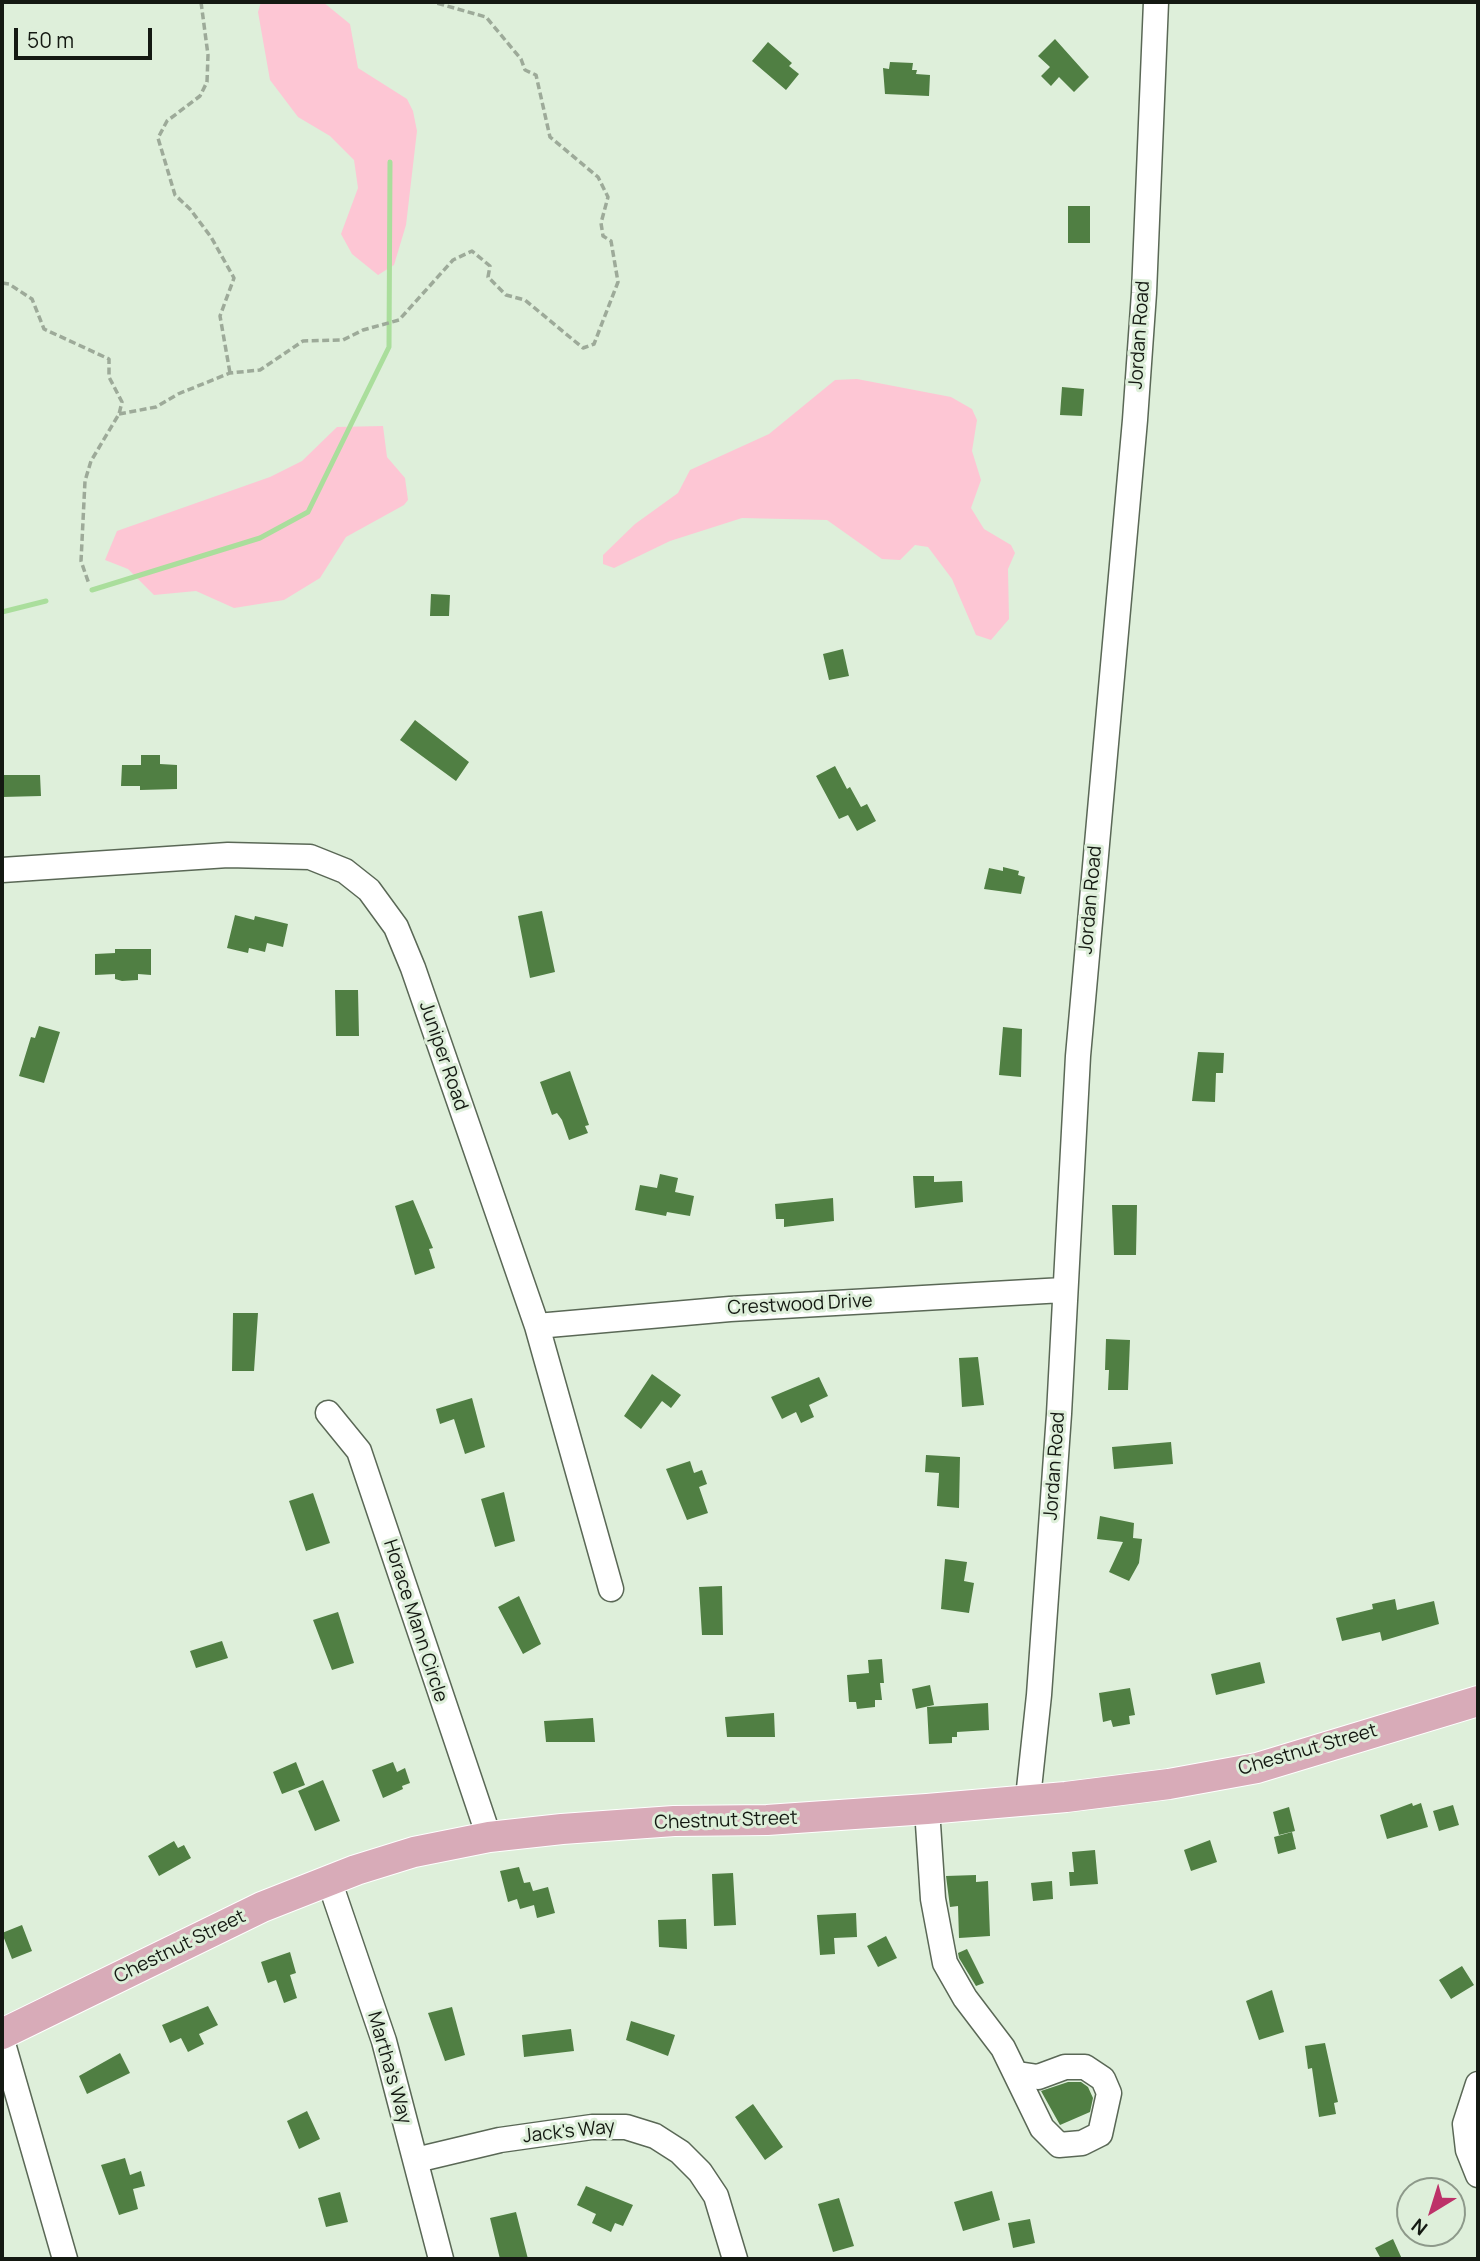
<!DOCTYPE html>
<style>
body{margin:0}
#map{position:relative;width:1480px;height:2261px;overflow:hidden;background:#deefda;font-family:Manrope,sans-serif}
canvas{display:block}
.frame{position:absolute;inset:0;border:4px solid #141912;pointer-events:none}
.north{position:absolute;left:1396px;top:2177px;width:70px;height:70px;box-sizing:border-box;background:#deefda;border:2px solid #8d998a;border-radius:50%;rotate:218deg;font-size:19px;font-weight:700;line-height:28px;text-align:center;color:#141912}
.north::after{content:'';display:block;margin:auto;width:24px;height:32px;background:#bd3269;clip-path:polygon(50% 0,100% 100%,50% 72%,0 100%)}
.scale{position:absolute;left:14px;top:28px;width:138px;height:32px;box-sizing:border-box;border:4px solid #141912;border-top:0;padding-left:9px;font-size:21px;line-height:24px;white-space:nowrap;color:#141912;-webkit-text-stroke:5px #deefda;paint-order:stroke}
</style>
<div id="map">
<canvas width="1480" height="2261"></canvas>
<div class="frame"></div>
<div class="north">N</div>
<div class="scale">50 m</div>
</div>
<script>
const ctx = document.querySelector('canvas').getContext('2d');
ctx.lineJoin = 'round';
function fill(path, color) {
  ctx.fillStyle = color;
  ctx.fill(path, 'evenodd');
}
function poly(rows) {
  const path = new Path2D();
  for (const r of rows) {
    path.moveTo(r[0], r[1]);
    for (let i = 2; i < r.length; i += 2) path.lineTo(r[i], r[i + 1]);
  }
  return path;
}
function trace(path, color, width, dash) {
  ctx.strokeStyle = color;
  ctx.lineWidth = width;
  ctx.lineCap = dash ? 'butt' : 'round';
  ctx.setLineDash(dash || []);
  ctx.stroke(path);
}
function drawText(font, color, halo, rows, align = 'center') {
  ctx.font = font + ' Manrope,sans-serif';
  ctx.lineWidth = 6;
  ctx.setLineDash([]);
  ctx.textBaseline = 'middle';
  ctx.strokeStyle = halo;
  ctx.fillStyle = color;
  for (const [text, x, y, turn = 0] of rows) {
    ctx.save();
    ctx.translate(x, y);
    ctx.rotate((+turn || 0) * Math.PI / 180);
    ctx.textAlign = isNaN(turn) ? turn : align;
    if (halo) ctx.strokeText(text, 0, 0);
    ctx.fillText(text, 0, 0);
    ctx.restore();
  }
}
const green = poly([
 [261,2,323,2,350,24,358,68,407,99,413,111,417,131,406,225,394,265,378,275,352,254,341,234,358,188,354,160,330,136,298,117,270,80,258,12],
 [857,379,951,397,972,409,977,420,972,451,981,480,971,508,984,529,1011,545,1015,553,1008,569,1009,619,991,640,976,635,952,579,928,547,915,545,900,560,882,559,827,520,742,518,670,541,614,568,603,564,603,555,635,524,678,493,690,470,769,434,835,380],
 [383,426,387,457,405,478,408,500,404,505,346,537,320,578,284,600,234,608,196,591,154,595,128,569,105,560,117,531,270,477,302,461,337,427]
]);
const stream = poly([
 [92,590,260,538,308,512,389,347,390,162],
 [2,612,46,601]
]);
const building = poly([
 [1055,39,1089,77,1074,92,1059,77,1051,86,1041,76,1050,67,1038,56],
 [768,42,792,63,789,66,799,74,786,90,752,61],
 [890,62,913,63,912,70,917,70,916,74,930,75,929,96,885,94,883,68,889,69],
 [1068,206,1090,206,1090,243,1068,243],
 [1062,387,1084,389,1082,416,1060,415],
 [431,594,450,595,449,616,430,616],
 [843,649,849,676,829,680,823,654],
 [415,720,469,762,456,781,400,740],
 [141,755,160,755,160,764,177,765,177,789,140,790,140,786,121,786,122,765,141,765],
 [835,766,847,789,850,787,861,807,867,804,876,821,857,831,848,815,839,819,816,776],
 [2,775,40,775,41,796,2,797],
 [1003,867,1019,871,1018,875,1025,877,1021,894,984,889,989,868,1003,871],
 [542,911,555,972,530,978,518,916],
 [235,915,254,920,255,916,288,924,283,947,267,943,265,952,249,948,248,953,227,948],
 [115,949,151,949,151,975,138,974,138,980,122,981,115,979,115,974,95,975,95,954,115,953],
 [335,990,358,990,359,1036,336,1036],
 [39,1026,60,1032,44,1083,19,1076,31,1037,35,1038],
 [1003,1027,1022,1029,1021,1077,999,1075],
 [1198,1052,1224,1053,1223,1073,1216,1073,1215,1102,1192,1101],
 [570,1071,589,1125,585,1126,588,1133,569,1140,562,1120,557,1113,552,1115,540,1082],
 [660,1174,678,1178,675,1192,694,1196,690,1216,667,1212,666,1216,635,1210,640,1185,657,1188],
 [913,1176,934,1176,934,1182,962,1181,963,1202,915,1208],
 [833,1198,834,1221,784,1227,784,1219,776,1219,775,1204],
 [413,1200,433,1248,429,1249,435,1268,415,1275,395,1206],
 [1112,1205,1137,1205,1136,1255,1114,1255],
 [233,1313,258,1313,254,1371,232,1371],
 [1106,1339,1130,1340,1128,1390,1108,1390,1109,1370,1105,1370],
 [978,1357,984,1405,962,1407,959,1358],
 [652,1374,681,1395,671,1408,662,1401,641,1429,624,1416],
 [819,1377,828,1396,809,1405,814,1417,801,1423,796,1412,782,1419,771,1397],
 [472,1398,485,1447,465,1454,454,1419,440,1424,436,1409],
 [1171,1442,1173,1464,1114,1469,1112,1447],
 [926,1455,960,1457,959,1508,937,1506,939,1473,925,1472],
 [690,1461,694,1473,702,1470,707,1484,699,1487,708,1513,687,1520,666,1469],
 [504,1492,515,1541,495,1547,481,1499],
 [313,1493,330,1543,306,1551,289,1501],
 [1100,1516,1134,1523,1133,1538,1142,1539,1139,1563,1129,1581,1109,1572,1123,1542,1097,1539],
 [945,1559,967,1562,964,1581,974,1583,969,1613,941,1609],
 [722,1586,723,1635,702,1635,699,1587],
 [519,1596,541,1644,523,1654,498,1607],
 [1395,1599,1397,1610,1434,1601,1439,1624,1382,1641,1380,1632,1342,1641,1336,1618,1373,1609,1372,1604],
 [338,1612,354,1663,332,1670,313,1620],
 [222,1641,228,1658,196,1668,190,1651],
 [882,1659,884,1683,880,1683,882,1700,875,1700,875,1707,857,1709,856,1702,849,1702,847,1675,869,1673,868,1660],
 [1260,1662,1265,1683,1216,1695,1211,1674],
 [930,1685,934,1705,916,1709,912,1689],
 [1130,1688,1135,1715,1129,1716,1130,1724,1113,1727,1111,1720,1103,1722,1099,1693],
 [988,1703,989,1730,957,1732,957,1737,952,1737,952,1743,929,1744,927,1707],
 [774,1713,775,1737,727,1737,725,1717],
 [593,1718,595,1742,546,1742,544,1721],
 [296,1762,305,1785,282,1794,273,1772],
 [393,1762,397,1772,405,1768,410,1783,402,1786,403,1789,383,1798,372,1770],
 [323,1780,340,1821,315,1831,298,1791],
 [1412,1803,1413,1806,1421,1803,1428,1827,1387,1839,1380,1815],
 [1453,1805,1459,1825,1439,1831,1433,1811],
 [1289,1807,1295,1831,1279,1835,1273,1812],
 [1292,1832,1296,1849,1278,1854,1274,1837],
 [1210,1840,1217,1862,1191,1871,1184,1850],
 [174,1841,178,1848,184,1845,191,1858,159,1876,148,1856],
 [1095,1850,1098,1884,1070,1886,1069,1872,1074,1872,1072,1852],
 [519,1867,524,1883,530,1882,533,1891,548,1887,555,1913,537,1918,534,1905,520,1909,517,1899,508,1902,500,1871],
 [733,1873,736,1925,714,1926,712,1874],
 [976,1875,976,1882,988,1881,990,1936,959,1938,958,1906,950,1907,946,1876],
 [1052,1881,1053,1899,1033,1901,1031,1883],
 [856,1913,857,1937,834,1938,835,1954,820,1955,817,1915],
 [686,1919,687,1949,659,1947,658,1920],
 [22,1925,32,1951,12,1959,2,1933],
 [886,1936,897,1958,878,1967,867,1946],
 [967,1949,984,1983,976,1986,959,1958,958,1953],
 [290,1952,296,1973,290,1975,297,1998,284,2003,276,1980,268,1983,261,1962],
 [1462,1966,1474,1985,1451,1999,1439,1980],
 [1272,1990,1284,2032,1259,2040,1246,2001],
 [208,2006,218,2025,199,2034,204,2044,188,2052,181,2038,170,2043,162,2025],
 [452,2007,465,2055,445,2061,428,2013],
 [631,2021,675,2035,668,2056,626,2040],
 [571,2029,574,2051,524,2057,522,2035],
 [1325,2043,1338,2102,1334,2103,1336,2114,1319,2117,1312,2068,1308,2069,1305,2046],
 [120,2053,130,2073,87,2094,79,2076],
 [1068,2082,1081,2082,1088,2087,1093,2098,1090,2112,1060,2125,1041,2091],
 [753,2104,783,2147,765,2160,735,2117],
 [307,2111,320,2139,299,2149,287,2121],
 [125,2158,130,2175,141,2171,145,2186,133,2189,138,2209,119,2215,101,2165],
 [586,2186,633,2205,623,2226,615,2223,611,2232,592,2223,596,2214,577,2205],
 [992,2191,1000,2220,963,2231,954,2202],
 [340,2192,348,2222,326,2227,318,2198],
 [839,2198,854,2246,833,2252,818,2204],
 [516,2212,528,2259,500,2259,490,2218],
 [1030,2219,1035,2243,1013,2248,1008,2223],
 [1393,2239,1402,2259,1381,2259,1375,2248]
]);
const path = poly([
 [201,2,208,55,207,82,200,96,167,121,158,138,175,195,190,209,211,237,234,278,220,316,230,373],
 [2,283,9,284,32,299,44,329,109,359,109,377,122,402,119,414,91,461,85,481,81,561,89,584],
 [119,414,156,407,178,394,230,373,260,370,303,341,343,340,363,330,399,320,453,260,472,251,490,266,488,277,506,295,525,300,583,348,594,344,618,282,611,241,603,236,601,223,608,197,598,177,550,137,536,75,525,70,521,59,486,17,433,2]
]);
const minor = poly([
 [2,870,228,855,310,857,345,871,369,890,396,927,413,968,537,1326,611,1589],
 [537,1326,730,1309,1063,1290],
 [328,1413,359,1451,489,1837],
 [1028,1798,1039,1695,1059,1414,1078,1056,1135,420,1144,293,1156,2],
 [927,1809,933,1899,945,1963,965,1998,1003,2048,1042,2128,1059,2145,1082,2143,1100,2134,1109,2093,1103,2079,1085,2067,1065,2067,1038,2077,1018,2074],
 [329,1880,384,2041,441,2259],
 [2,2040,65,2259],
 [1478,2084,1465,2124,1468,2150,1478,2175],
 [416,2160,500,2140,592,2127,626,2127,655,2136,680,2152,700,2172,716,2196,735,2259]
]);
const major = poly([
 [2,2034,262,1907,356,1870,414,1852,489,1837,562,1829,674,1821,767,1820,927,1809,1066,1797,1169,1784,1257,1768,1478,1701]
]);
const streetNames = [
 ["Jordan Road",1140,335,-86],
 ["Jordan Road",1091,900,-85],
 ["Juniper Road",443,1056,71],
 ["Crestwood Drive",800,1305,-3],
 ["Jordan Road",1055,1466,-86],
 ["Horace Mann Circle",415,1621,72],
 ["Chestnut Street",1308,1750,-16],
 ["Chestnut Street",726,1821,-2],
 ["Chestnut Street",180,1947,-26],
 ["Martha's Way",389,2068,74],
 ["Jack's Way",569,2132,-6]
];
fill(green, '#fdc6d4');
trace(stream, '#aade9c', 5);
fill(building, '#507f43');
trace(minor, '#5a6856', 27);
trace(major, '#fff', 32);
trace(path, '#9daa99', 3.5, [7, 3.5]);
trace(minor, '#fff', 24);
trace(major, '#d8abb8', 30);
drawText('19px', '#141912', '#deefda', streetNames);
</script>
